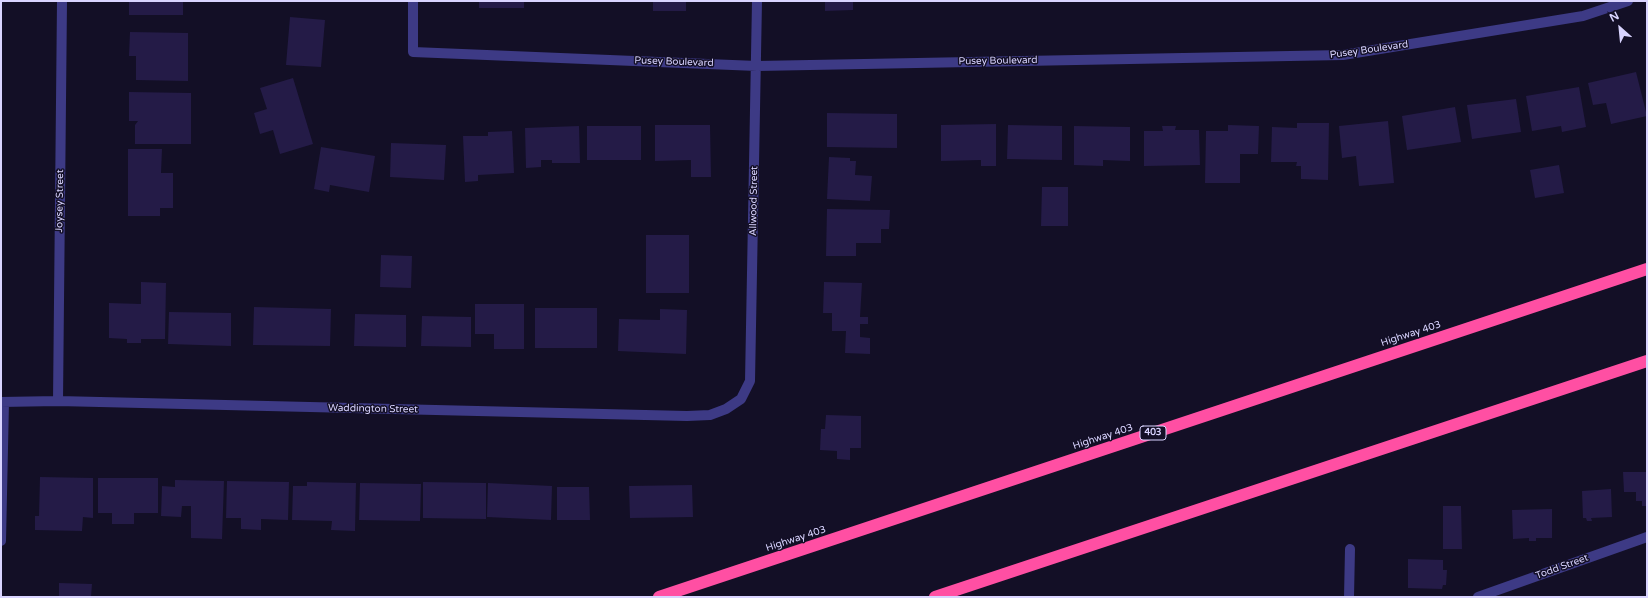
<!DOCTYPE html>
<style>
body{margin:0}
#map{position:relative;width:1648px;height:598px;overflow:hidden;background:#130f26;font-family:"Varela Round",sans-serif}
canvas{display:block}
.frame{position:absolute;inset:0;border:2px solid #d9d4ff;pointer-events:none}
.north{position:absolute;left:1600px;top:8px;width:40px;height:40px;-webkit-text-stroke:3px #130f26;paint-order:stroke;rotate:333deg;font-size:11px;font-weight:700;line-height:16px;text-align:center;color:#d9d4ff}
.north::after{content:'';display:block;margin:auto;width:14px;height:18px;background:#d9d4ff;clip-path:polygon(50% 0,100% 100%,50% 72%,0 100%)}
</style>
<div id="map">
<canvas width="1648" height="598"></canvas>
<div class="frame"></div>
<div class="north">N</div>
</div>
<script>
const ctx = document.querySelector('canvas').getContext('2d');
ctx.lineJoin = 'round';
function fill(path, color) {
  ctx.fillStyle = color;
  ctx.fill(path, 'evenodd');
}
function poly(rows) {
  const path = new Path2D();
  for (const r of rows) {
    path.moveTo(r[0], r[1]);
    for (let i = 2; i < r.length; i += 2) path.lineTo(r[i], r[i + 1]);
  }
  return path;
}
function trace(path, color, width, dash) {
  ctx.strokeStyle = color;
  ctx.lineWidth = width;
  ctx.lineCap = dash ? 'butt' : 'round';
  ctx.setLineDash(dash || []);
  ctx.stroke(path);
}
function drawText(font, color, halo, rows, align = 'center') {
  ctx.font = font + ' "Varela Round",sans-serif';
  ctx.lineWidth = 3;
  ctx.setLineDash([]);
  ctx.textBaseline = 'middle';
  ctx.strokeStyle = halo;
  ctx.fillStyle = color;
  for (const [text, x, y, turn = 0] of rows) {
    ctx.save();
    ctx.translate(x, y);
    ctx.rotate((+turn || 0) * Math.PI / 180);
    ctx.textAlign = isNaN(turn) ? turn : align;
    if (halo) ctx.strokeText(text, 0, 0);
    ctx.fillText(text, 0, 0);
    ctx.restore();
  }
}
const building = poly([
 [129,1,183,1,183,15,129,15],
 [479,1,524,1,524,8,479,8],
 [653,1,686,1,686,11,653,11],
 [825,1,853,1,853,10,825,11],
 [290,17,325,20,321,67,286,65],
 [130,32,188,33,188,81,136,80,136,56,129,56],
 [1636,72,1647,116,1611,124,1606,103,1593,105,1588,83],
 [293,78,313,144,280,154,273,130,260,134,254,113,267,109,260,88],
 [1579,87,1586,127,1562,132,1561,126,1532,131,1526,96],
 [129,92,191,93,191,144,135,144,135,125,138,121,129,121],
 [1516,99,1521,132,1472,139,1467,105],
 [1455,107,1461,142,1407,150,1402,116],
 [827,113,897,114,897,148,827,147],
 [1388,121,1394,183,1359,186,1356,156,1342,158,1339,126],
 [1297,123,1329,123,1328,180,1301,179,1301,166,1296,166,1297,162,1271,162,1272,127,1297,128],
 [996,124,996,166,981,166,981,160,941,161,941,125],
 [655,125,710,125,711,177,691,177,691,160,655,161],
 [1008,125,1062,126,1062,160,1007,159],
 [1228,125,1259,126,1258,154,1240,154,1240,183,1205,183,1206,131,1228,131],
 [579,126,580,163,552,163,552,160,541,160,541,167,526,168,525,128],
 [587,126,641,126,641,160,587,160],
 [1074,126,1130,127,1130,161,1103,160,1103,166,1074,165],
 [1162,126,1176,126,1175,130,1199,130,1200,165,1144,166,1144,131,1163,131],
 [512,131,514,173,478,175,478,181,465,182,463,136,488,136,488,132],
 [391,143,446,145,444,180,390,177],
 [321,147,375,156,369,192,330,185,329,192,314,189],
 [128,149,162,149,161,173,173,173,173,208,160,208,160,216,128,216],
 [829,157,850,158,850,161,856,161,855,175,872,176,870,201,827,199],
 [1559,165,1564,193,1535,198,1530,170],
 [1042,187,1068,187,1068,226,1041,226],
 [827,209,890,210,889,229,881,229,881,243,856,243,856,256,826,256],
 [646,235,689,235,689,293,646,293],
 [381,255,412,256,411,288,380,287],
 [141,282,166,283,165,339,141,339,141,343,127,343,127,339,109,338,109,303,141,304],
 [824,282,862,283,860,317,868,317,868,324,860,324,860,337,870,338,870,354,845,353,846,331,832,331,832,313,823,313],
 [475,304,524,304,524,349,494,349,494,334,475,334],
 [254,307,331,309,330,346,253,345],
 [535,308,597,308,597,348,535,348],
 [660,309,687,310,686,354,618,351,619,319,660,320],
 [169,312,231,313,231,346,168,344],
 [355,314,406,315,406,347,354,346],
 [422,316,471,317,471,347,421,346],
 [826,415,861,416,861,448,850,448,850,460,837,459,837,451,820,450,821,429,825,429],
 [1623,472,1647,472,1647,506,1642,506,1642,501,1636,501,1636,492,1624,492],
 [40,477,93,478,93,518,83,517,82,531,35,530,35,516,39,516],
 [98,478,158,478,158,513,134,513,134,524,112,524,112,513,98,513],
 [175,480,224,481,222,539,191,538,191,506,182,506,181,517,161,516,162,486,175,487],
 [227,481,289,482,288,520,261,519,261,530,241,529,241,518,226,518],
 [307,482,356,483,355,531,331,530,332,521,292,520,293,486,307,486],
 [423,482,486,483,486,519,423,518],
 [360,483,421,484,420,521,359,520],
 [488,483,552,486,551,520,487,517],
 [692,485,693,517,630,518,629,486],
 [557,487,589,487,590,520,557,520],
 [1611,489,1612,517,1591,518,1592,521,1587,521,1586,518,1583,518,1582,491],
 [1443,506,1461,506,1462,549,1443,549],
 [1552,509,1552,538,1536,538,1536,541,1529,541,1529,538,1513,539,1512,510],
 [1408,559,1443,560,1443,570,1447,570,1446,585,1443,585,1442,589,1408,588],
 [59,583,92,584,91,597,59,597]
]);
const minor = poly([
 [413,1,413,52,757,66,1343,55,1583,16,1628,1],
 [58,401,62,1],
 [1,402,58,401,687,416,710,415,726,409,741,399,750,381,757,1],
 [1,541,4,402],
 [1349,597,1350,549],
 [1478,597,1647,537]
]);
const motorway = poly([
 [659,597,1647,269],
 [935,597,1647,361]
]);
const shields = [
 [1153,433,26]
];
const shieldNames = [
 ["403",1153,433]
];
const streetNames = [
 ["Pusey Boulevard",1369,50,-8],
 ["Pusey Boulevard",998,61,-1],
 ["Pusey Boulevard",674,62,2],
 ["Joysey Street",60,201,-89],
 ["Allwood Street",754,201,-89],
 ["Highway 403",1411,334,-18],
 ["Waddington Street",373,409,1],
 ["Highway 403",1103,437,-18],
 ["Highway 403",796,539,-18],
 ["Todd Street",1562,567,-20]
];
fill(building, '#241b47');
trace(minor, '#3d3a85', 10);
trace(motorway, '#ff4fa3', 12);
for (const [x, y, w] of shields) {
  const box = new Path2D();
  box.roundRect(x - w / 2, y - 7, w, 14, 3);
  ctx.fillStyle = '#130f26';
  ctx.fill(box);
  trace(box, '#d9d4ff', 1);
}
drawText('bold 9px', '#d9d4ff', null, shieldNames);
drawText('10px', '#d9d4ff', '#130f26', streetNames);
</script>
